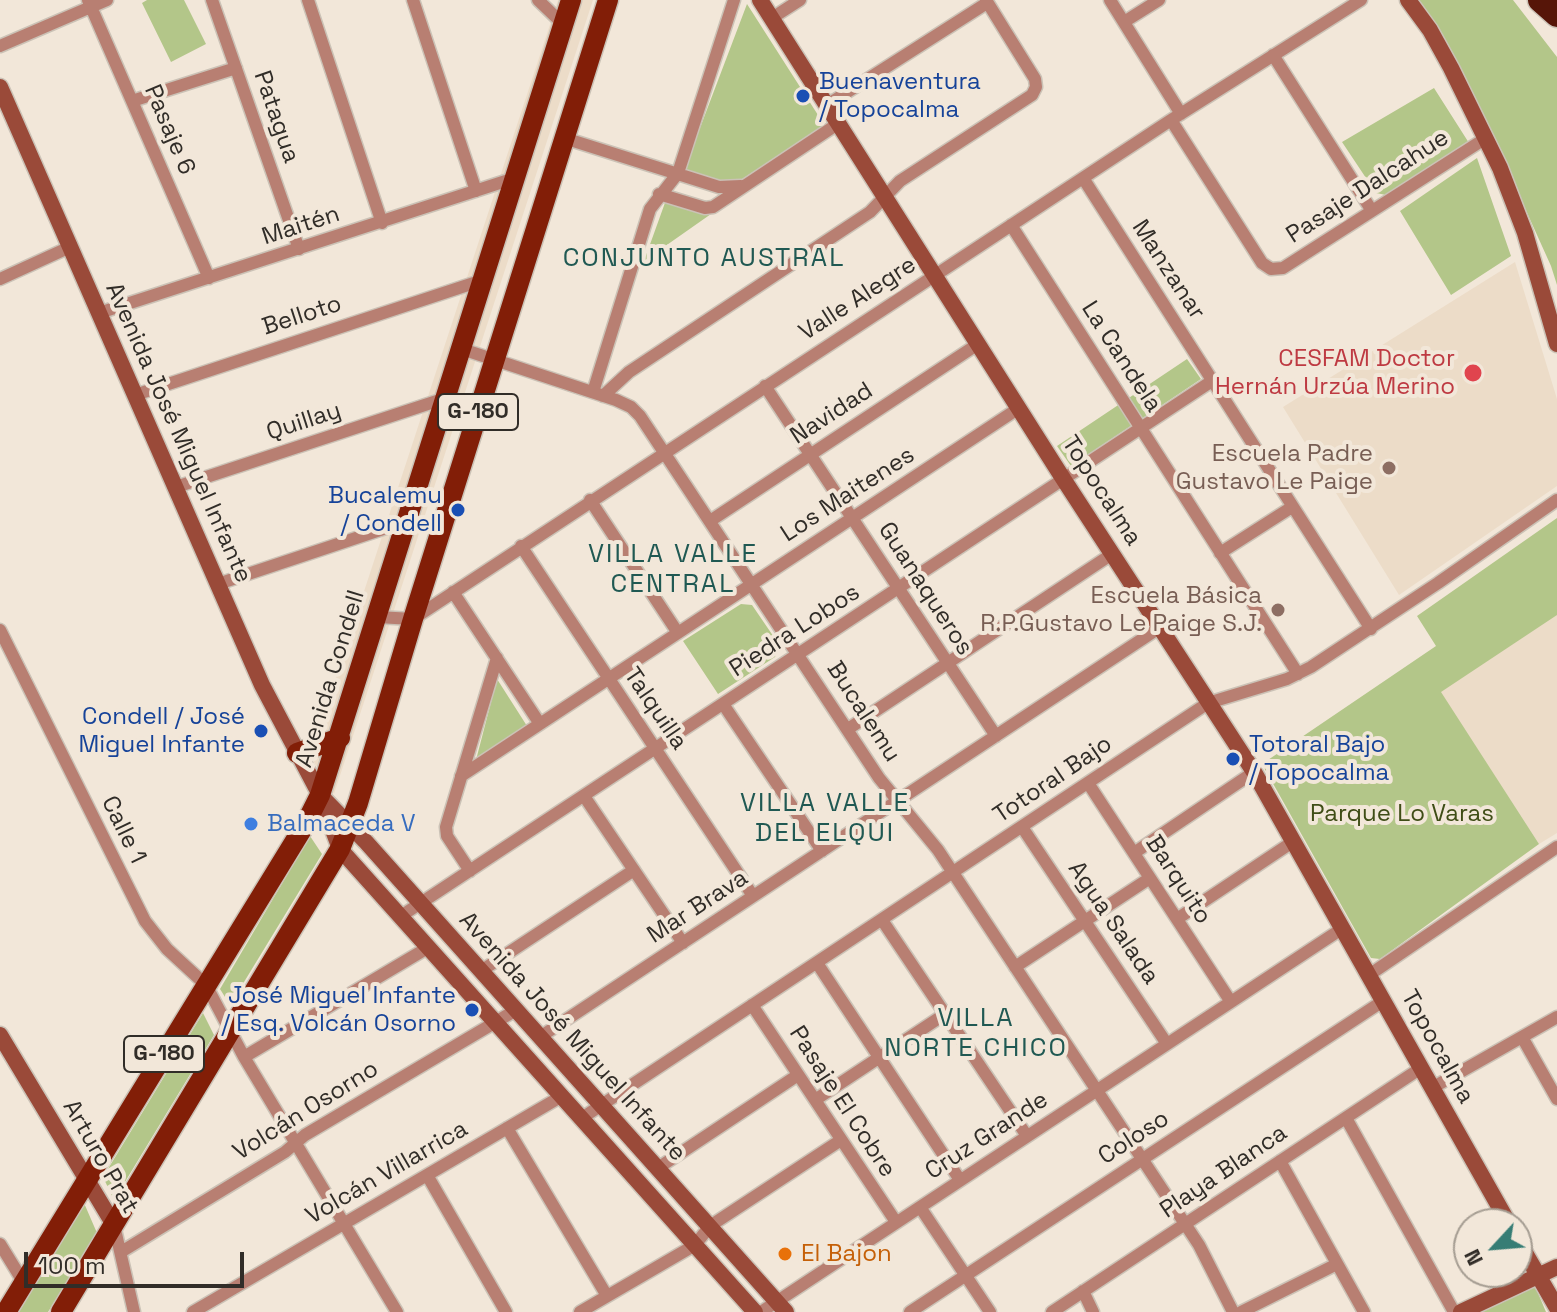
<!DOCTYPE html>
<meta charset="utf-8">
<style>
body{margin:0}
#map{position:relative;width:1557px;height:1312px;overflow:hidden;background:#f2e7d9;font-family:"Space Grotesk",sans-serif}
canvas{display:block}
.north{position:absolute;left:1453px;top:1208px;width:80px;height:80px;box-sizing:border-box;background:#f2e7d9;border:2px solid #a59d92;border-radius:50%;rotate:244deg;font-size:22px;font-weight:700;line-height:32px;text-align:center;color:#312d28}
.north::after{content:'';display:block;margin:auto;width:28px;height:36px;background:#367d75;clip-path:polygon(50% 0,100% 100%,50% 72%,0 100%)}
.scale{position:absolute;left:24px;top:1252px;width:220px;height:36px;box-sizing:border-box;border:4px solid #312d28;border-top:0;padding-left:10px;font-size:24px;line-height:28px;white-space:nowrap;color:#312d28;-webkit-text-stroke:6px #f2e7d9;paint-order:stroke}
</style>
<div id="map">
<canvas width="1557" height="1312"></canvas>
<div class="north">N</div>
<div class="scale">100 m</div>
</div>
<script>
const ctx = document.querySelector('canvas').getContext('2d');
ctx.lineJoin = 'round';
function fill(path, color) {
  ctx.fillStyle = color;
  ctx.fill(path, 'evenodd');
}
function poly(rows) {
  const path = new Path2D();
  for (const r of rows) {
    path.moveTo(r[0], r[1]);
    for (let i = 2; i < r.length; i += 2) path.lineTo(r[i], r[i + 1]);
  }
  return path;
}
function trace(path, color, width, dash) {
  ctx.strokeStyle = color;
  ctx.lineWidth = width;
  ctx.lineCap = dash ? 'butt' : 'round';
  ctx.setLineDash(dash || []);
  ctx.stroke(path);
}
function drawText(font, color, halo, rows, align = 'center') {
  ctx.font = font + ' "Space Grotesk",sans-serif';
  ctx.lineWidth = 8;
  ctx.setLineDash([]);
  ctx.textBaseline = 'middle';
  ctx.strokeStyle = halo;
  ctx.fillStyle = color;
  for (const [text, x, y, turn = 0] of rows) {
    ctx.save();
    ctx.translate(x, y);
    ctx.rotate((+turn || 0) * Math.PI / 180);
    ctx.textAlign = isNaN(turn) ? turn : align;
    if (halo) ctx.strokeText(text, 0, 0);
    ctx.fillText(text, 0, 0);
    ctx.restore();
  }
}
const built = poly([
 [558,0,593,0,334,794,310,756],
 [1515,262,1557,399,1557,486,1399,595,1283,407],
 [1557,614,1557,833,1539,844,1440,692]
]);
const green = poly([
 [147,0,184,0,206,44,171,62,142,3],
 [1415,0,1513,0,1557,57,1557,285,1551,266,1487,124],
 [747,4,825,126,739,181,719,184,684,170],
 [1434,88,1469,143,1386,195,1376,193,1342,142],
 [1477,158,1511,256,1451,295,1400,211],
 [666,200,711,214,644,261],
 [1187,359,1201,379,1071,466,1057,446],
 [1557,518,1557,615,1441,692,1539,844,1380,959,1371,958,1262,764,1436,646,1417,616],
 [741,604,752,605,780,646,775,657,718,694,683,641],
 [497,679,527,726,476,760],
 [310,836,322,854,230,1005,220,989],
 [203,1013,214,1035,114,1200,103,1177],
 [84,1203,97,1233,48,1312,19,1312],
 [1535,1286,1546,1312,1478,1312]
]);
const street = poly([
 [88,0,209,278],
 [212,0,299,249],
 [308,0,382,223],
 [413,0,476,191],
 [538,0,563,24],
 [1110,0,1181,114],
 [772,18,800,0],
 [1124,22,1159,0],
 [0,46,107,0],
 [1273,55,1372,211],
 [132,101,236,68],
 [827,105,987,3],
 [1171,120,1262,263,1271,269,1283,268,1486,138],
 [564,138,719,187,741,186],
 [1083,178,1371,629],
 [659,194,705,208,713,207,839,123],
 [1011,225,1298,674],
 [0,279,70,247],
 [99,313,515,178],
 [462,349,616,400,631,407,640,416,879,778,938,850,1199,1245,1233,1312],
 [765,386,996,736],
 [593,392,650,209,678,173,734,0],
 [135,395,483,280],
 [603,396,629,372,870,212,900,181,1032,95,1036,87,1035,79,986,0],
 [176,487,446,398],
 [590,500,678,633],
 [710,521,978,344],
 [521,546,753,896],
 [1220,553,1292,507],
 [218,584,407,521],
 [453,592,540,724],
 [377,617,413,619,1171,120,1361,0],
 [0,630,145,921,167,949,206,985,244,1057,397,1312],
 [723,704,822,851],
 [848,729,1112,554],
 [461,776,1019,408],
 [1088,783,1231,1002],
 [584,796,683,943],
 [1022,827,1167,1044],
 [1134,853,1254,772],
 [470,871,447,836,446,827,497,658],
 [401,916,1212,381],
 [1177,919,1294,841],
 [882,920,1027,1136],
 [817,963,960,1180],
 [1015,967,1150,878],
 [481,971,634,870],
 [1369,975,1557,847],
 [752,1005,896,1222],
 [540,1037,1159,628],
 [1522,1037,1557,1099],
 [244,1057,429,947],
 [1432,1088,1557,1017],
 [815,1100,945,1014],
 [582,1118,1208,703,1287,679,1311,667,1438,583,1557,500],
 [1346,1118,1454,1312],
 [507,1128,607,1296],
 [1280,1161,1364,1312],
 [658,1168,798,1075],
 [427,1175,506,1312],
 [920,1207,990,1312],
 [114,1225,134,1312],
 [0,1244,24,1283],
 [121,1252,285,1152,305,1135,516,1010],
 [1083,1291,1093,1312],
 [193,1312,562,1096],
 [580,1312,695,1245,710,1226,841,1140],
 [761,1312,1343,928],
 [910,1312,1383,1001],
 [1052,1312,1421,1068],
 [1241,1312,1337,1264]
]);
const secondary = poly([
 [760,0,1064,480,1254,772,1509,1224],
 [1408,0,1430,30,1451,68,1500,168,1525,233,1557,344],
 [0,87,262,685,320,795,340,849,755,1312],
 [324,799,366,842,786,1312],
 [0,1035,114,1225],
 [1517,1239,1557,1308],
 [1461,1312,1557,1267]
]);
const primary = poly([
 [297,753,340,738],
 [6,1312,306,823,320,795,571,0],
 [61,1312,340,849,358,803,413,619,608,0]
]);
const highway = poly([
 [1540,0,1557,15]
]);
const markers = [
 [803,96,8,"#1a4fb4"],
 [1473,373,10,"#e0444e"],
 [1389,468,8,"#8d6e63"],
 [458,510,8,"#1a4fb4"],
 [1278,610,8,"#8d6e63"],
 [261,731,8,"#1a4fb4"],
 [1233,759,8,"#1a4fb4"],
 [251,824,8,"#3f7fe0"],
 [472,1010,8,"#1a4fb4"],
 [785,1254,8,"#e8710a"]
];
const shields = [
 [478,412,80],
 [164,1054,80]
];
const shieldNames = [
 ["G-180",478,412],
 ["G-180",164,1054]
];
const transitNames = [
 ["Buenaventura",819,82,"left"],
 ["/ Topocalma",819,110,"left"],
 ["Bucalemu",442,496],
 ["/ Condell",442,524],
 ["Condell / José",245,717],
 ["Miguel Infante",245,745],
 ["Totoral Bajo",1249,745,"left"],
 ["/ Topocalma",1249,773,"left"],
 ["José Miguel Infante",456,996],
 ["/ Esq. Volcán Osorno",456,1024]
];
const streetNames = [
 ["Patagua",276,117,71],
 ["Pasaje 6",169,130,67],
 ["Pasaje Dalcahue",1368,187,-33],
 ["Maitén",301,226,-18],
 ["Manzanar",1168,270,57],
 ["Valle Alegre",858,299,-33],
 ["Belloto",302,316,-18],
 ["La Candela",1121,357,57],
 ["Navidad",832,414,-33],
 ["Quillay",304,422,-18],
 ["Avenida José Miguel Infante",178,433,66],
 ["Topocalma",1101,491,57],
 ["Los Maitenes",848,495,-33],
 ["Guanaqueros",925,589,57],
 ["Piedra Lobos",795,631,-33],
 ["Avenida Condell",331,679,-73],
 ["Talquilla",655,709,56],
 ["Bucalemu",863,712,57],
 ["Totoral Bajo",1053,780,-34],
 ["Calle 1",123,830,64],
 ["Barquito",1178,880,57],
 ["Mar Brava",698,907,-33],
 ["Agua Salada",1113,923,56],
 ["Avenida José Miguel Infante",572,1037,48],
 ["Topocalma",1437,1047,61],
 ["Pasaje El Cobre",842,1102,57],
 ["Volcán Osorno",306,1111,-32],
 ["Cruz Grande",987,1136,-33],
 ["Coloso",1134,1138,-33],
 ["Arturo Prat",100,1157,60],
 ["Playa Blanca",1224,1172,-34],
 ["Volcán Villarrica",387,1173,-30]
];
const healthNames = [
 ["CESFAM Doctor",1455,359],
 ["Hernán Urzúa Merino",1455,387]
];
const educationNames = [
 ["Escuela Padre",1373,454],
 ["Gustavo Le Paige",1373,482],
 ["Escuela Básica",1262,596],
 ["R.P.Gustavo Le Paige S.J.",1262,624]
];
const parkNames = [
 ["Parque Lo Varas",1402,814]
];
const shopNames = [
 ["Balmaceda V",267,824]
];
const foodNames = [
 ["El Bajon",801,1254]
];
const neighbourhoodNames = [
 ["CONJUNTO AUSTRAL",704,259],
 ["VILLA VALLE",673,555],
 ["CENTRAL",673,585],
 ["VILLA VALLE",825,804],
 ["DEL ELQUI",825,834],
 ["VILLA",976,1019],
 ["NORTE CHICO",976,1049]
];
fill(built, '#ecdcc8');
fill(green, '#b3c689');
trace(street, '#cbc2b6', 15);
trace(secondary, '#cbc2b6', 19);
trace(primary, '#cbc2b6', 23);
trace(highway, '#cbc2b6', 27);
trace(street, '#b87f72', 12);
trace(secondary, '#9a4a39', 16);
trace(primary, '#821e07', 20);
trace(highway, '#561508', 24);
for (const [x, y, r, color] of markers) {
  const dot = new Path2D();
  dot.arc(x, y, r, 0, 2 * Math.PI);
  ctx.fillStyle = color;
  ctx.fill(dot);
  trace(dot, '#f2e7d9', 3);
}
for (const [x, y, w] of shields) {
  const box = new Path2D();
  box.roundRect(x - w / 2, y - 18, w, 36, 6);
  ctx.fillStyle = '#f2e7d9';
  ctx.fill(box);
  trace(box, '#312d28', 2);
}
drawText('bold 22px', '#312d28', null, shieldNames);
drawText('24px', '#164399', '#f2e7d9', transitNames, 'right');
drawText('24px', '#312d28', '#f2e7d9', streetNames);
drawText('24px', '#be3a42', '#f2e7d9', healthNames, 'right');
drawText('24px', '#785e54', '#f2e7d9', educationNames, 'right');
drawText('24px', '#3f4d16', '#f2e7d9', parkNames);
drawText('24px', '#366cbe', '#f2e7d9', shopNames, 'left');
drawText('24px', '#c56008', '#f2e7d9', foodNames, 'left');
ctx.letterSpacing = '2px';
drawText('26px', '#205953', '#f2e7d9', neighbourhoodNames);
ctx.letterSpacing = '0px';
</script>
